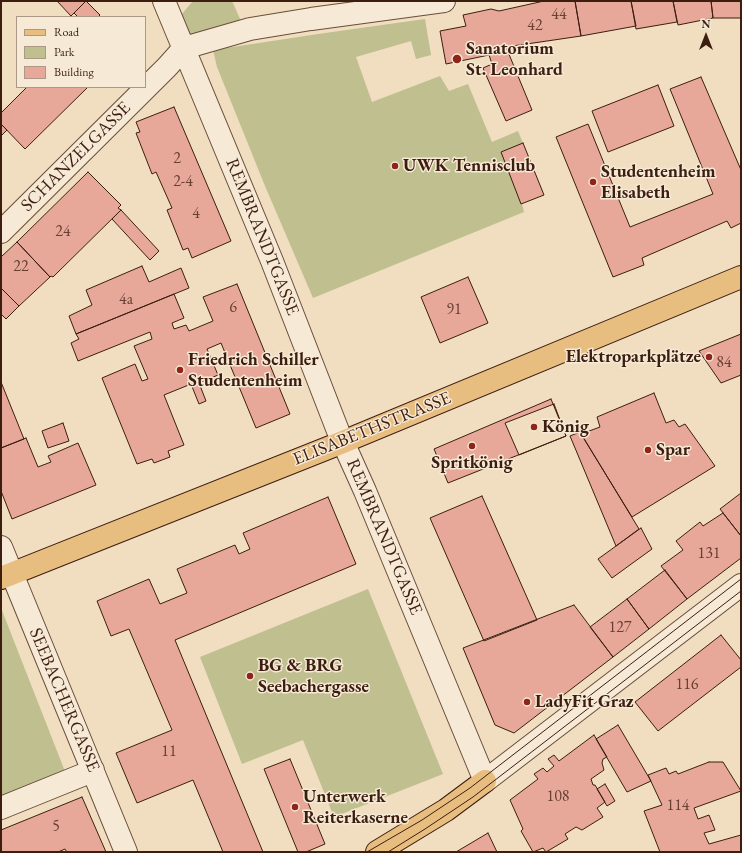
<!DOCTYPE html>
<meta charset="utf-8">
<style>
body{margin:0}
#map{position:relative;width:742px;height:853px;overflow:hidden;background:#f1ddbf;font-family:"EB Garamond",serif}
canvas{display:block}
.frame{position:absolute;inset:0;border:2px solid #3c1e10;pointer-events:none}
.legend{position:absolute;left:16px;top:16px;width:130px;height:72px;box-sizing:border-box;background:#f6e9d5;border:1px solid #ac9886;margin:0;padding:5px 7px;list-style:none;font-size:12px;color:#3c1e10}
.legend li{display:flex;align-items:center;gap:8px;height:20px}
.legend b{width:20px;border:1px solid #ac9886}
.north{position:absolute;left:686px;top:16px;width:40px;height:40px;-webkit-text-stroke:3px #f6e9d5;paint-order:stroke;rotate:0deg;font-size:11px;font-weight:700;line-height:16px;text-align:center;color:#3c1e10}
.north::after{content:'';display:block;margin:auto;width:14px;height:18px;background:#3c1e10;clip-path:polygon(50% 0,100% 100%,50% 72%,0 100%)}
</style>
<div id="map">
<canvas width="742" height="853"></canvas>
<div class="frame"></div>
<ul class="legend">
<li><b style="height:5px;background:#e8be80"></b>Road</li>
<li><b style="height:11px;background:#bfbf8f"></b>Park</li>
<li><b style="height:11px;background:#e7a89a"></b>Building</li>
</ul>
<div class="north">N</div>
</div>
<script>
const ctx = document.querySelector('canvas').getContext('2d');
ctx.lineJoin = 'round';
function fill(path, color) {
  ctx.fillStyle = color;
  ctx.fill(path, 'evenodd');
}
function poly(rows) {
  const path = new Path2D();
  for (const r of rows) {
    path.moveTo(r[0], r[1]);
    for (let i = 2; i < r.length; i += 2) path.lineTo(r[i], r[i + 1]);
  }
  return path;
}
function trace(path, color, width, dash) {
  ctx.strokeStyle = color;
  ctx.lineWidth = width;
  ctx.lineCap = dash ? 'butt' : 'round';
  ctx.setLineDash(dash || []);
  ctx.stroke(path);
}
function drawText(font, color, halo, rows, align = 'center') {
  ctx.font = font + ' "EB Garamond",serif';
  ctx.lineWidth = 3;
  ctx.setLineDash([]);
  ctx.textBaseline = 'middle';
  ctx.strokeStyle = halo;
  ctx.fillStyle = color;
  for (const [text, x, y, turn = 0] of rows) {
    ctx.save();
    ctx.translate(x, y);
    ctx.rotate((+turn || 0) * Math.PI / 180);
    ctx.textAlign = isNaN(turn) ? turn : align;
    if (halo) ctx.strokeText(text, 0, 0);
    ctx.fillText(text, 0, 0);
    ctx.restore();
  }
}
const green = poly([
 [193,1,231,1,233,3,244,28,186,45,181,15],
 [425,19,431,55,416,59,411,41,356,57,372,102,440,76,449,91,468,84,492,142,518,131,544,195,522,204,524,212,313,298,265,186,217,67,213,50,318,34],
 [368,589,443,774,334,817,303,740,242,764,200,657],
 [1,608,66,774,1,799]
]);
const building = poly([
 [57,1,86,1,71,16,57,1],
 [86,1,100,15,98,17,78,17,74,13,86,1],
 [544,1,575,1,581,36,506,47,532,110,506,121,483,68,492,64,489,55,446,64,440,31,466,26,463,15,491,9,499,11,544,1],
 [575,1,631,1,636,26,581,36,575,1],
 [631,1,673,1,677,22,636,29,631,1],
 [673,1,711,1,713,18,678,25,673,1],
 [711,1,741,1,741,18,713,18,711,1],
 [701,77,741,170,741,223,731,228,727,221,642,258,644,265,613,277,556,137,588,124,630,227,713,194,670,89,701,77],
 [658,85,674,126,608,152,592,111,658,85],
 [27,87,88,87,25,149,1,124,1,113,27,87],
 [174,107,231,241,192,258,188,248,183,250,167,210,172,208,156,172,152,174,136,133,140,132,136,122,174,107],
 [1,124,7,130,1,136,1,124],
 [523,143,544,195,521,204,501,152,523,143],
 [88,172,121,205,118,208,121,210,53,277,51,276,50,277,17,242,88,172],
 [121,210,159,251,150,260,112,219,121,210],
 [17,242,50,277,19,306,1,288,1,257,17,242],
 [142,266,149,282,181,268,189,288,76,334,69,316,92,305,86,290,142,266],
 [468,277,488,323,440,343,421,297,468,277],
 [237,284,290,414,256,428,221,343,207,349,218,375,199,383,206,401,199,404,191,384,164,395,184,445,168,451,170,457,154,463,152,459,137,464,102,378,135,364,142,381,148,379,134,346,152,339,150,332,78,361,71,343,79,339,76,334,174,294,184,318,172,323,174,329,186,325,189,331,213,321,203,297,237,284],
 [1,288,19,306,6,319,2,315,1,316,1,288],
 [741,334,741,375,721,383,699,351,741,334],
 [1,382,24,439,1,448,1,382],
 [654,393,666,423,674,420,679,427,685,424,715,466,632,517,581,434,600,427,597,417,654,393],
 [551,399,566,436,448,483,434,449,551,399],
 [554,404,566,436,519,455,505,423,554,404],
 [63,423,69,441,48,448,42,431,63,423],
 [580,432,639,529,616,546,570,436,580,432],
 [26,438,38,467,51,462,48,456,78,443,96,485,12,519,1,491,1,448,26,438],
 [741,493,741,536,720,509,741,493],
 [482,496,537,620,484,641,430,518,482,496],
 [328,497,356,564,175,640,263,852,223,852,193,780,137,803,116,753,172,730,129,629,111,636,97,601,149,579,160,604,187,593,177,569,235,545,239,554,250,549,243,533,328,497],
 [723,513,741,536,741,558,687,599,661,566,683,550,676,541,700,522,703,526,723,513],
 [641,528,652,549,612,578,598,559,641,528],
 [665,570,687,599,649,629,627,599,665,570],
 [627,599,649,629,613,657,590,627,627,599],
 [574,605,613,657,514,733,495,725,463,648,574,605],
 [721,635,741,660,741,667,658,731,635,702,721,635],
 [618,725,651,781,627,792,596,739,618,725],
 [594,735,607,757,603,759,602,763,604,770,591,779,593,785,595,785,605,802,597,808,603,817,582,830,576,827,565,834,568,839,546,852,543,848,533,852,521,831,523,829,510,800,538,779,534,774,543,768,547,772,554,766,548,759,554,755,559,761,594,735],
 [290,759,325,844,306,852,298,852,264,769,290,759],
 [709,762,723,762,741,791,694,808,698,819,709,815,715,830,704,833,709,844,741,835,741,852,660,852,644,811,662,805,648,775,666,768,669,774,676,771,678,774,709,762],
 [605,784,615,801,607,806,597,789,605,784],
 [82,797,106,852,67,852,65,849,58,852,1,852,1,830,82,797],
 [488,833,497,852,456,852,488,833]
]);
const minor = poly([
 [164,1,272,261,338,431,365,491,485,781,741,585],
 [1,232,167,67,184,48,250,29,311,19,444,1],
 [1,547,126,852],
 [1,808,85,774,93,770]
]);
const major = poly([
 [1,578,343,442,741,277],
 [377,852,446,810,485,781]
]);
const tram = poly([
 [367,852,422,820,470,788,741,579],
 [388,852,425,829,473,797,741,591]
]);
const markers = [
 [457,59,5,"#8f2418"],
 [395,166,4,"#8f2418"],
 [593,182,4,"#8f2418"],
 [709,357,4,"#8f2418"],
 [180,370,4,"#8f2418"],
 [534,427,4,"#8f2418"],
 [472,446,4,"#8f2418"],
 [648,450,4,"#8f2418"],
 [250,676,4,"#8f2418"],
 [527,702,4,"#8f2418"],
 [295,807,4,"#8f2418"]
];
const numberNames = [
 ["44",559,15],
 ["42",535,26],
 ["2",177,159],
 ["2-4",183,182],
 ["4",196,214],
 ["24",63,232],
 ["22",21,267],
 ["4a",126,300],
 ["6",233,308],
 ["91",454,310],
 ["84",724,363],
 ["131",709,554],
 ["127",620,628],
 ["116",687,685],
 ["11",169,752],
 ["108",558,797],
 ["114",678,806],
 ["5",56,827]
];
const poiNames = [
 ["Sanatorium",466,49],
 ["St. Leonhard",466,70],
 ["UWK Tennisclub",403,166],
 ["Studentenheim",601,172],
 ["Elisabeth",601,193],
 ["Elektroparkplätze",701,357,"right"],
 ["Friedrich Schiller",188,360],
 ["Studentenheim",188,381],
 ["König",542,427],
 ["Spar",656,450],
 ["Spritkönig",472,463,"center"],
 ["BG & BRG",258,666],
 ["Seebachergasse",258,687],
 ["LadyFit Graz",535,702],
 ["Unterwerk",303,797],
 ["Reiterkaserne",303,818]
];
const streetNames = [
 ["SCHANZELGASSE",76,157,-45],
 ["REMBRANDTGASSE",262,237,68],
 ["ELISABETHSTRASSE",372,429,-22],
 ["REMBRANDTGASSE",384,537,67],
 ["SEEBACHERGASSE",64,700,67]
];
fill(green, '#bfbf8f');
fill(building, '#e7a89a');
trace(building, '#3c1e10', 1);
trace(minor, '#694e3c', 24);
trace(major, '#3c1e10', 24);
trace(minor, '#f6e9d5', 22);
trace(major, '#e8be80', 22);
trace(tram, '#3c1e10', 1);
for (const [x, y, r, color] of markers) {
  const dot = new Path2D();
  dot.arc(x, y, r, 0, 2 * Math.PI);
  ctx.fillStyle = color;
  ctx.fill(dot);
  trace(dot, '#f6e9d5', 1.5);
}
drawText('16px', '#674032', null, numberNames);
drawText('bold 18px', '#3c1e10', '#f6e9d5', poiNames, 'left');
drawText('18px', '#3c1e10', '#f6e9d5', streetNames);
</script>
